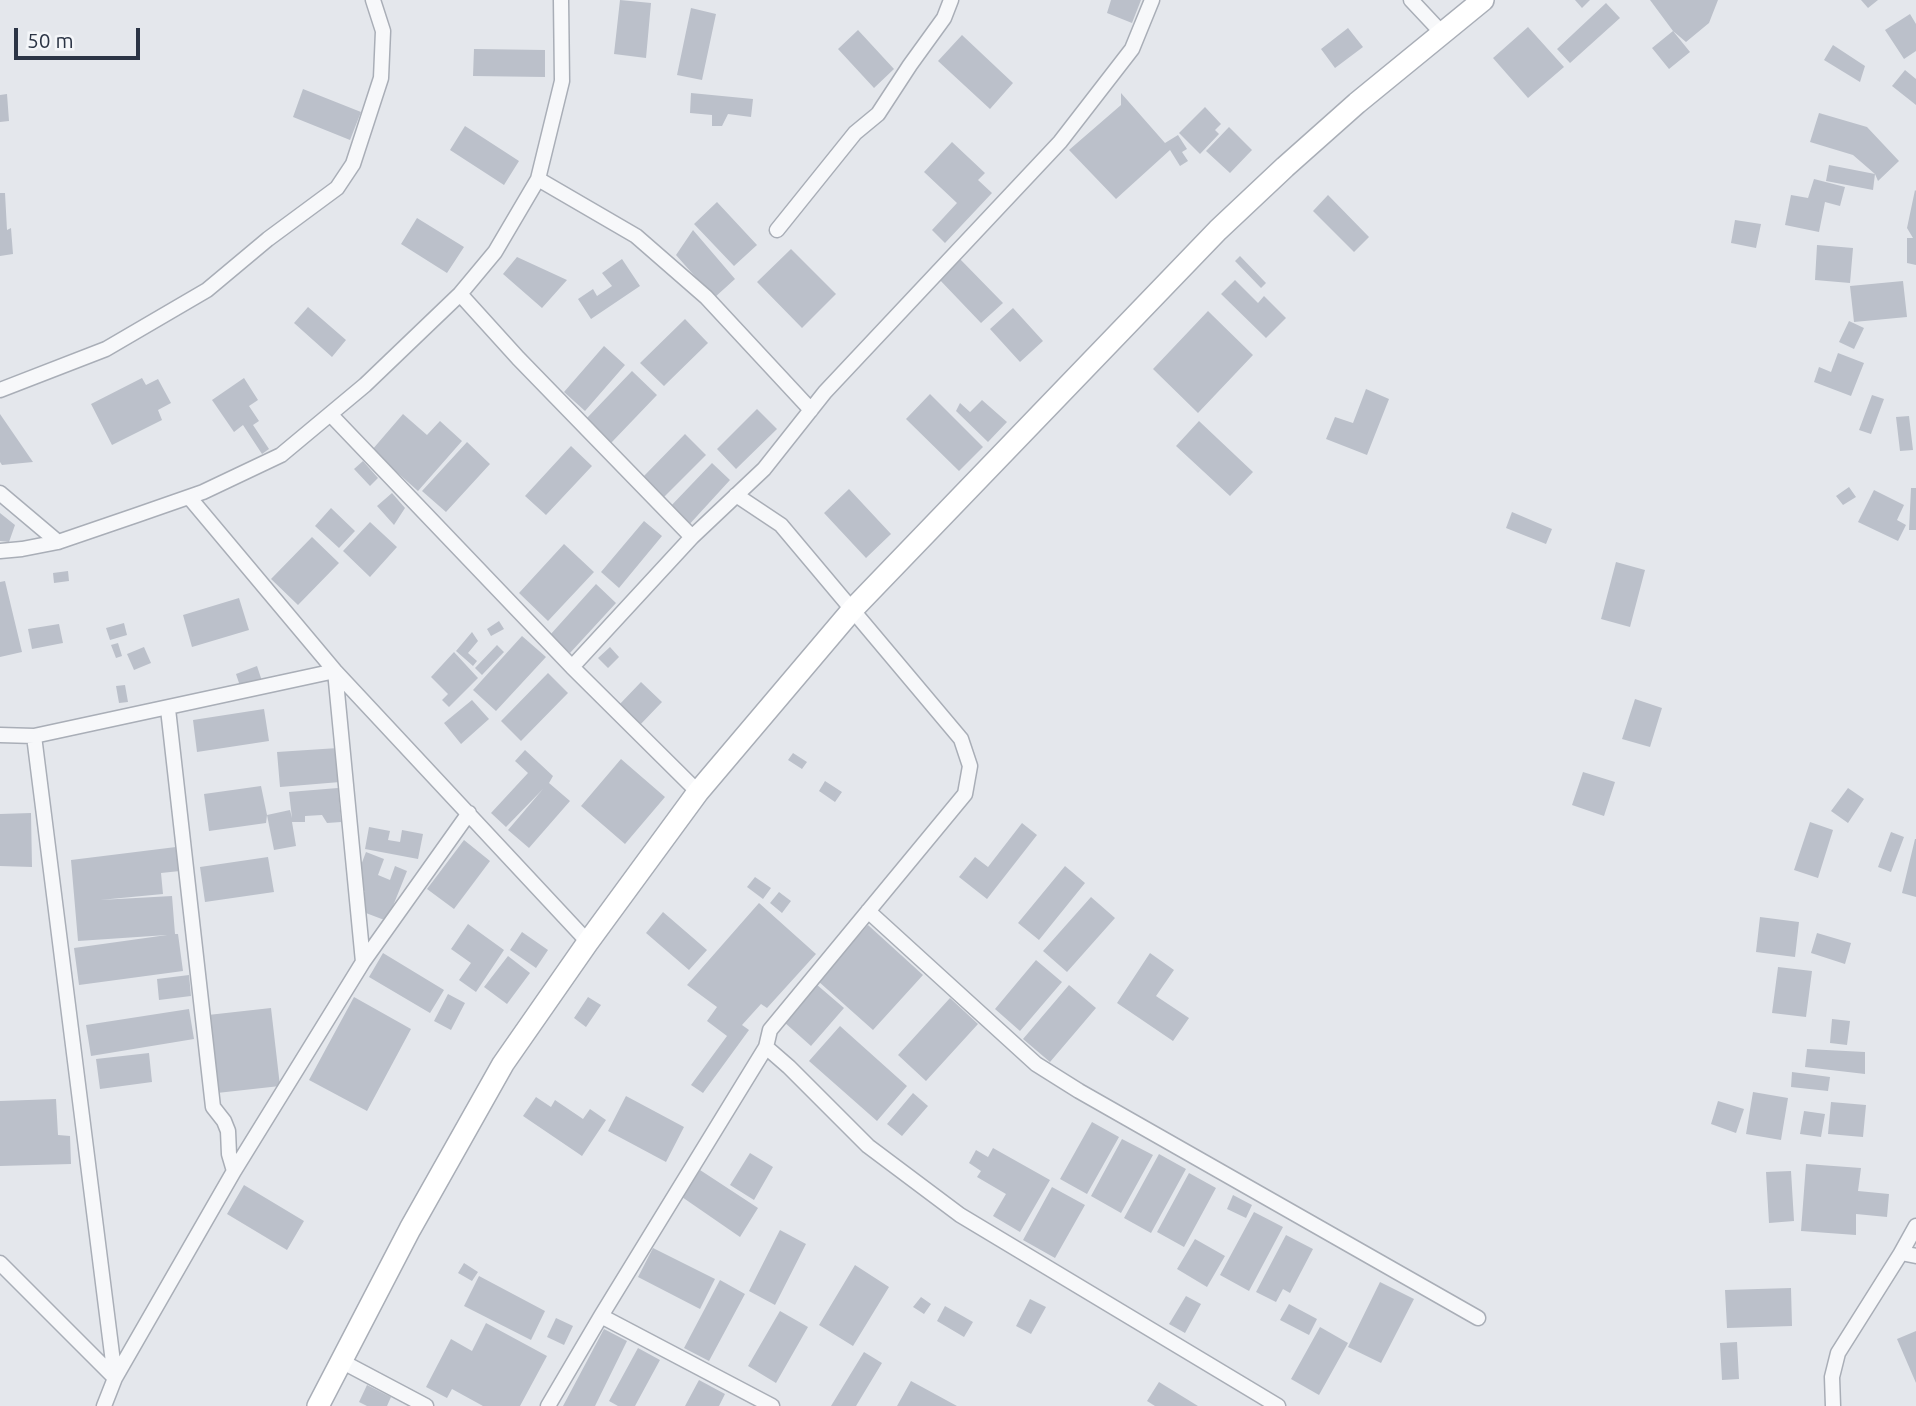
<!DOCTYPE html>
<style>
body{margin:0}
#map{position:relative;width:1916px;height:1406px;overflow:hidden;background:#e4e7ec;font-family:Ubuntu,sans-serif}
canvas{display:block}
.scale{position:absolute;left:14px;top:28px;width:126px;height:32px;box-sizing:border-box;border:4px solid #2b3445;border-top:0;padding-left:9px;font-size:21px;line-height:24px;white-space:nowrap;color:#2b3445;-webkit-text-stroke:5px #f4f6f9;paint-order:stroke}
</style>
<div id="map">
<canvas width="1916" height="1406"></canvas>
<div class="scale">50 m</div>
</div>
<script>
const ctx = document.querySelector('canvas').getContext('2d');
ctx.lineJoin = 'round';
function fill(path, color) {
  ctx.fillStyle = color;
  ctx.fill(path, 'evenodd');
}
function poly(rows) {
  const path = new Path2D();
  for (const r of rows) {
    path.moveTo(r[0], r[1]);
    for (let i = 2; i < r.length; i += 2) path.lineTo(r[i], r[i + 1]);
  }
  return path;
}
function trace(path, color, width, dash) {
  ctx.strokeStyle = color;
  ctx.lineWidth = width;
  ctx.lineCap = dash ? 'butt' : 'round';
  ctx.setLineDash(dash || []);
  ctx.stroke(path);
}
const building = poly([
 [620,0,651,3,646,58,614,54],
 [1111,0,1141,0,1132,23,1107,13],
 [1575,0,1590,0,1582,8],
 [1650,0,1718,0,1709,23,1686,42,1673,31],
 [1861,0,1878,0,1868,8],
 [1606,3,1620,18,1570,63,1557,49],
 [691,8,716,14,702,80,677,75],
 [1910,14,1916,24,1916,51,1904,59,1885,30],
 [1528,27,1564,67,1528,98,1493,58],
 [1348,28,1363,47,1335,68,1321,49],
 [858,30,894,69,874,88,838,49],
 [1673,31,1690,52,1669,69,1652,48],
 [962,35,1013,83,990,109,938,61],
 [1833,45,1865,66,1860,82,1824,60],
 [474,49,545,50,545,77,473,76],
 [1905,70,1916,79,1916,105,1892,86],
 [303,89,361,112,350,140,293,117],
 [691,93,753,99,751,117,728,114,722,126,712,126,712,115,690,113],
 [1121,93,1165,143,1178,135,1187,149,1182,152,1188,161,1180,166,1170,150,1116,199,1069,150,1121,105],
 [7,94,9,121,0,122,0,95],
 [1205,107,1221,124,1215,130,1219,134,1200,154,1179,133],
 [1819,113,1867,127,1899,161,1878,181,1875,174,1853,155,1810,142],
 [465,126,519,161,504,185,450,150],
 [1229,127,1252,150,1230,173,1206,151],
 [952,142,985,173,978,180,992,193,945,243,932,230,957,203,924,172],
 [1829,165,1875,174,1873,190,1826,181],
 [1814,179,1845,187,1840,206,1825,202,1819,232,1785,225,1791,195,1808,198],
 [1915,190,1916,191,1916,265,1907,263,1907,238,1913,238,1907,228],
 [0,193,5,193,7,230,11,228,13,254,0,256],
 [1328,195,1369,237,1354,252,1313,211],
 [717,202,757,245,734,266,694,224],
 [417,218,464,247,447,273,401,244],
 [1735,220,1761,224,1756,248,1731,243],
 [693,230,735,279,714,298,676,255],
 [1817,245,1853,248,1850,283,1815,280],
 [791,249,836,294,802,328,757,282],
 [1240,256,1266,283,1261,288,1235,261],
 [517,257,567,280,542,308,503,274],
 [959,258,1003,303,981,323,938,278],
 [622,259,640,286,591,319,578,299,593,289,597,296,612,286,602,273],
 [1235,280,1258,303,1264,296,1286,318,1266,338,1221,294],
 [1903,281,1907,317,1854,322,1850,286],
 [308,307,346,340,332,357,294,323],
 [1013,308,1043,341,1020,362,990,329],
 [1208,311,1253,355,1198,413,1153,369],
 [685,319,708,343,664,386,640,363],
 [1849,321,1864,328,1854,349,1839,342],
 [604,346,625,365,585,411,564,392],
 [1838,353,1864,363,1851,396,1814,382,1819,367,1831,372],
 [632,371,657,395,611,443,586,419],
 [142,378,146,385,158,379,171,403,158,410,162,420,112,445,91,404],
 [244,378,258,400,249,406,259,421,253,425,269,449,262,454,243,425,234,432,212,400],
 [1366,389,1389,399,1367,455,1326,439,1335,417,1353,423],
 [930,394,983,447,959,471,906,419],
 [1872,395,1884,399,1871,434,1859,430],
 [982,400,1007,422,988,442,956,411,960,403,970,412],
 [757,409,777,429,736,469,717,449],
 [0,414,33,462,2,465,0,462],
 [403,414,427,435,440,421,462,441,418,491,372,450],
 [1909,416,1913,450,1900,451,1896,417],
 [1199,421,1253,472,1230,496,1176,446],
 [685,434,706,455,663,498,643,477],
 [467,442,490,464,446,512,422,491],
 [571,446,592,466,546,515,525,496],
 [363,461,378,478,370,486,354,469],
 [712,463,730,480,687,527,668,509],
 [1849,487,1856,497,1843,505,1836,496],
 [1911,488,1916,488,1916,530,1909,530],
 [849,489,891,534,866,558,824,513],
 [1874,490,1904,505,1897,520,1906,525,1898,541,1858,522],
 [392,493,405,508,394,525,377,506],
 [331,508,355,531,339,548,315,526],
 [1512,512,1552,529,1546,544,1506,528],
 [0,513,15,525,9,542,0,541],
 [644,521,662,536,619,588,601,572],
 [370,522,397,547,370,577,343,551],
 [312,537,339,563,298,605,271,579],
 [564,544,594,572,548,621,519,593],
 [1616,562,1645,570,1630,627,1601,619],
 [68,571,69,581,54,583,53,573],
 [5,581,22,652,0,657,0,582],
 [596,584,616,603,570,653,550,635],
 [239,598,249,630,192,647,183,615],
 [499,621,504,629,491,636,487,629],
 [124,623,127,635,110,640,106,628],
 [59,624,63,643,32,649,28,629],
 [472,632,478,641,468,653,477,661,473,666,456,651],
 [522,636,546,657,496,711,473,690],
 [118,643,122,656,116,658,111,645],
 [497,645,504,652,482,675,475,668],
 [144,647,151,663,134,670,127,654],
 [610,647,619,657,608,668,598,658],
 [454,652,478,678,449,707,442,700,448,694,431,677],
 [257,666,262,681,241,689,236,674],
 [548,673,568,693,521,741,501,721],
 [641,682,662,702,639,726,618,706],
 [125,685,128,702,119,703,116,686],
 [1635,699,1662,708,1650,747,1622,739],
 [472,700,489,719,461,744,444,723],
 [264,709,269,741,197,752,193,720],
 [338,748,340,782,280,787,277,752],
 [525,750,553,776,549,783,570,801,529,848,508,830,543,789,506,827,491,813,528,773,515,761],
 [793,753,807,762,802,769,788,760],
 [621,759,665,797,625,844,581,806],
 [1583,772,1615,782,1604,816,1572,805],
 [825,781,842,792,835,802,819,791],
 [261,786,267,815,266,823,209,831,204,794],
 [338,788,341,822,327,823,322,815,305,816,305,822,292,822,296,846,274,850,267,815,290,810,292,818,289,792],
 [1848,788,1864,799,1848,823,1831,811],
 [31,813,32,867,0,866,0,814],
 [1810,822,1833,830,1818,878,1794,870],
 [1022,823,1037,835,987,899,959,877,975,857,988,867],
 [369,827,390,831,388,840,400,842,402,830,423,834,418,859,365,849],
 [1891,832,1904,837,1891,872,1878,867],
 [1915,839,1916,839,1916,897,1902,893],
 [464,840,490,861,454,909,427,889],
 [176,847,180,871,161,873,163,894,100,900,172,896,175,934,178,934,183,971,79,985,74,948,167,935,78,941,71,860],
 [366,852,384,859,378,875,390,880,395,866,407,871,387,921,358,910,365,891,353,886],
 [268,857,274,892,205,902,200,867],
 [1065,866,1085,883,1039,940,1018,923],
 [755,877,771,888,763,899,747,887],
 [779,892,791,901,782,913,770,903],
 [1091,897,1115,918,1067,972,1043,951],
 [759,903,816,954,767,1008,761,1004,742,1025,749,1030,703,1093,691,1085,727,1036,707,1021,717,1007,687,985],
 [663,912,707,950,689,970,646,933],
 [1760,917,1799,922,1795,957,1756,952],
 [468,924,504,950,476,992,459,980,471,963,451,949],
 [868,925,923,975,873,1030,818,981],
 [522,932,548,950,536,968,510,950],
 [1817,933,1851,943,1845,964,1811,953],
 [383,953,444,990,430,1013,369,977],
 [1150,953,1174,970,1156,996,1189,1018,1173,1041,1117,1003],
 [508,956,530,973,507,1004,484,987],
 [1036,960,1062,982,1020,1031,995,1009],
 [1778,967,1812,971,1806,1017,1772,1013],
 [189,975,191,996,159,1000,157,979],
 [816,984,844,1008,811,1046,784,1022],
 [1069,985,1096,1008,1050,1062,1023,1039],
 [448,994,465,1003,451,1030,434,1021],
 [354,997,411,1029,367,1111,309,1080],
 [588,997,601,1005,586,1027,574,1018],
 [950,998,978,1024,926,1081,898,1055],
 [271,1008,280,1086,217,1093,208,1015],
 [189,1009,194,1039,91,1056,86,1025],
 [1832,1019,1850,1021,1847,1045,1830,1043],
 [840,1026,907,1086,877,1121,809,1061],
 [1807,1049,1865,1052,1865,1074,1805,1067],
 [149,1053,152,1082,100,1089,96,1059],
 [1792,1072,1830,1077,1828,1091,1791,1087],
 [1753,1092,1788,1098,1781,1140,1746,1134],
 [913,1093,928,1106,902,1136,887,1124],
 [626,1096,684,1127,666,1162,608,1131],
 [536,1097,551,1107,555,1100,583,1119,590,1109,606,1120,582,1156,523,1116],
 [56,1099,58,1135,70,1136,71,1164,0,1166,0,1101],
 [1718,1101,1744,1109,1736,1133,1711,1124],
 [1831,1102,1866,1105,1863,1137,1828,1134],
 [1804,1111,1825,1114,1821,1137,1800,1134],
 [1092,1122,1119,1137,1087,1194,1060,1179],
 [1122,1139,1153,1155,1121,1213,1091,1196],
 [993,1148,1050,1180,1020,1232,993,1216,1006,1194,977,1177,981,1171,969,1163,976,1150,988,1157],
 [750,1153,773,1167,754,1200,730,1185],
 [1159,1154,1186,1169,1151,1233,1124,1218],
 [1806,1164,1861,1168,1858,1191,1889,1194,1887,1217,1856,1214,1856,1235,1801,1231],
 [700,1170,758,1208,740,1237,682,1197],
 [1791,1171,1794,1221,1769,1223,1766,1172],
 [1189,1173,1216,1188,1184,1247,1157,1232],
 [244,1185,304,1221,287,1250,227,1214],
 [1052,1187,1085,1205,1055,1258,1023,1240],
 [1233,1195,1252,1205,1246,1218,1227,1209],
 [1254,1212,1283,1227,1249,1291,1220,1275],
 [780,1230,806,1244,775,1305,749,1291],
 [1286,1235,1313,1249,1290,1293,1283,1289,1276,1302,1256,1292],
 [1195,1239,1225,1256,1207,1287,1177,1269],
 [653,1248,715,1279,700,1309,638,1277],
 [464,1263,478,1272,472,1281,458,1273],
 [855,1265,889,1287,853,1346,819,1325],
 [479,1276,545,1311,531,1340,464,1306],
 [720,1280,745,1294,709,1361,684,1348],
 [1380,1282,1414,1299,1381,1363,1348,1347],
 [1791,1288,1792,1326,1727,1328,1725,1290],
 [1186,1296,1201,1304,1185,1333,1169,1324],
 [921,1297,931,1304,924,1314,913,1307],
 [1030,1299,1046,1307,1031,1334,1016,1326],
 [1289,1304,1317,1319,1309,1335,1280,1320],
 [945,1306,973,1322,964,1337,937,1321],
 [780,1311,808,1327,776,1383,748,1366],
 [556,1318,573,1326,564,1345,547,1337],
 [486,1323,547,1356,520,1406,483,1406,452,1389,447,1398,426,1387,451,1339,472,1351],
 [1320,1327,1348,1343,1319,1395,1291,1379],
 [604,1329,627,1341,595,1406,563,1406],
 [1916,1331,1916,1383,1897,1339],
 [1737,1342,1739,1379,1722,1380,1720,1343],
 [638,1348,660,1360,635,1406,618,1406,609,1401],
 [864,1352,882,1363,856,1406,831,1406],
 [699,1380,725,1394,719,1406,685,1406],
 [911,1381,957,1406,897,1406],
 [1159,1382,1198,1406,1155,1406,1147,1401],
 [367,1385,391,1397,387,1406,367,1406,359,1402]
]);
const street = poly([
 [1411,0,1442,33],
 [538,179,636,236,706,297,811,410],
 [777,230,855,133,878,114,910,65,944,18,951,0],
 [460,294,518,358,692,537],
 [0,390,106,349,207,290,268,239,337,188,353,164,381,78,383,31,373,0],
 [331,415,572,667,698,792],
 [0,493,58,542],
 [736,495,781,525,961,739,970,766,965,794,770,1030,766,1047,789,1067,868,1146,960,1215,1278,1406],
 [189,497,335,671,588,942],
 [0,551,22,549,58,542,137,515,203,492,281,455,365,385,460,294,495,252,538,179,562,81,561,0],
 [572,667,692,537,764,469,825,392,1060,142,1132,49,1152,0],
 [335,671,363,962],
 [168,709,213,1107,224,1121,228,1131,229,1154,234,1171,363,962,469,813],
 [0,735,34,736,115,1378,104,1406],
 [34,736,335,671],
 [868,911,1036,1064,1079,1091,1478,1318],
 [1901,1253,1916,1226],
 [0,1263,115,1378,234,1171],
 [601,1316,772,1406],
 [341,1361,426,1406],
 [548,1406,601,1316,766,1047],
 [1833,1406,1832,1377,1838,1353,1901,1253,1916,1256]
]);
const secondary = poly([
 [318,1406,410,1229,503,1064,588,942,698,792,853,609,1218,230,1285,167,1357,103,1483,0]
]);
fill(building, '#bbc0ca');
trace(street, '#a9aeb7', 17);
trace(secondary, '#a9aeb7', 24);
trace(street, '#f7f8fa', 14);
trace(secondary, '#fff', 21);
</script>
